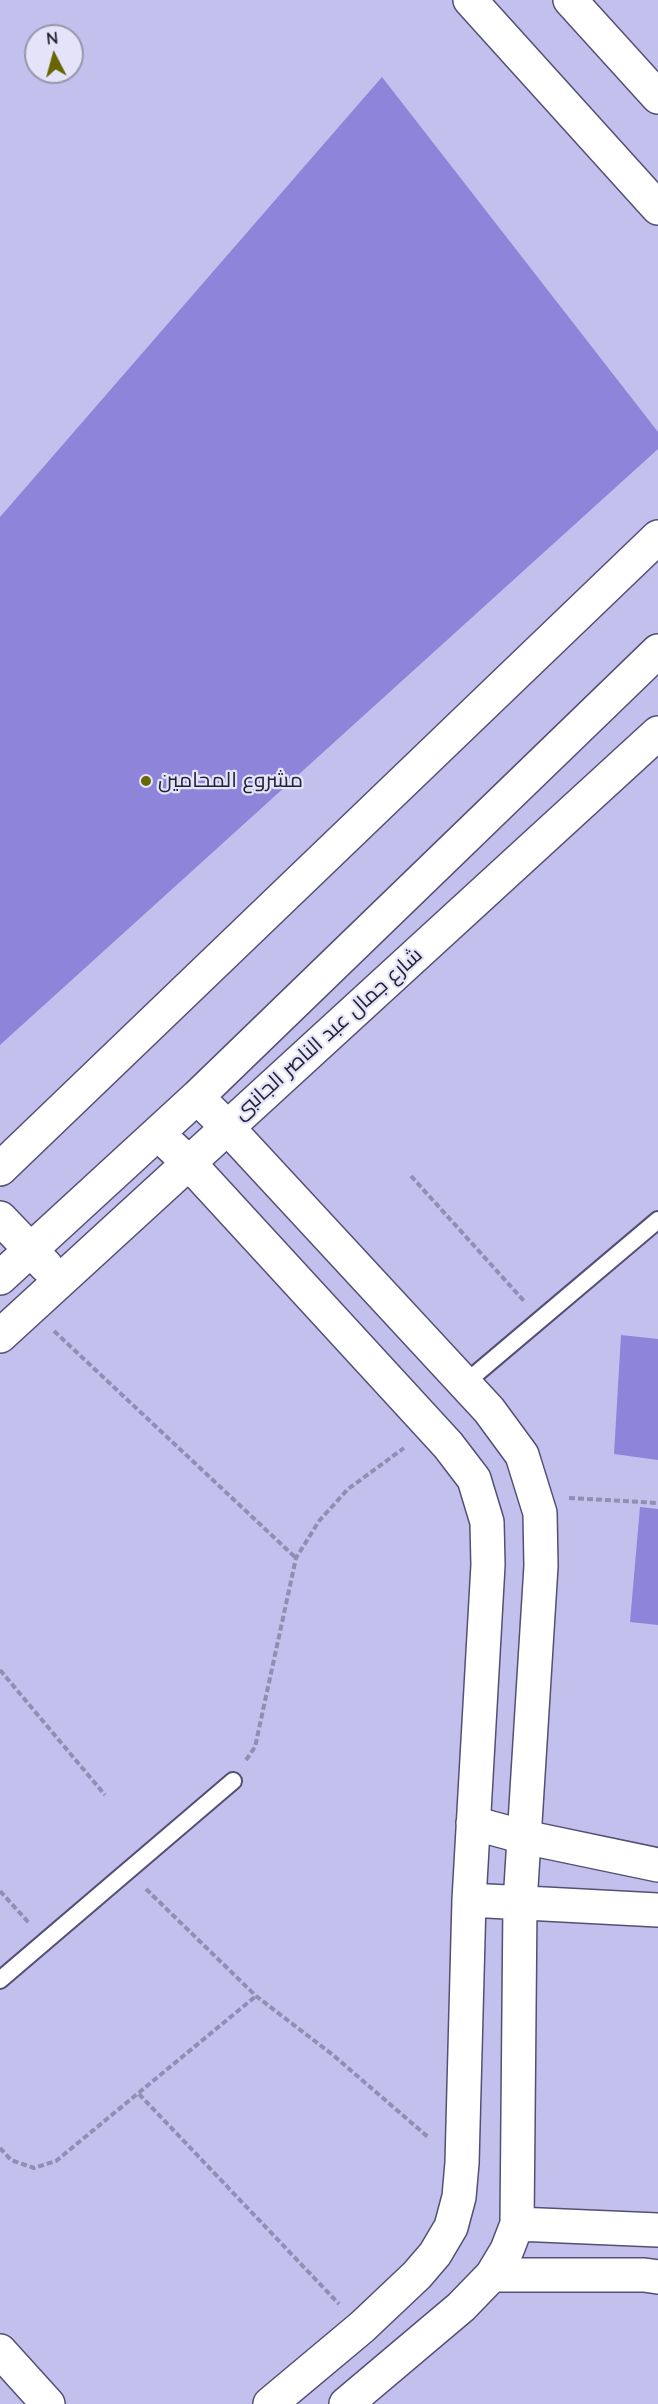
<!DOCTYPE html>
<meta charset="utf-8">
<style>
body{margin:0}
#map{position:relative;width:658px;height:2404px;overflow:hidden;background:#c3c0ed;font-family:Quicksand,sans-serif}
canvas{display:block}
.north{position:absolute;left:24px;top:24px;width:60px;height:60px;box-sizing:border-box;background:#e5e3fa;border:2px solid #9796aa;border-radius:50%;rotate:354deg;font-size:16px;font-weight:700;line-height:24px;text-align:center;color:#232233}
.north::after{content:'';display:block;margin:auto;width:21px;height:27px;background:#686600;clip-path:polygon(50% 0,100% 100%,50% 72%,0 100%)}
</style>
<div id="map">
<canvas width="658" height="2404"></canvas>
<div class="north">N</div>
</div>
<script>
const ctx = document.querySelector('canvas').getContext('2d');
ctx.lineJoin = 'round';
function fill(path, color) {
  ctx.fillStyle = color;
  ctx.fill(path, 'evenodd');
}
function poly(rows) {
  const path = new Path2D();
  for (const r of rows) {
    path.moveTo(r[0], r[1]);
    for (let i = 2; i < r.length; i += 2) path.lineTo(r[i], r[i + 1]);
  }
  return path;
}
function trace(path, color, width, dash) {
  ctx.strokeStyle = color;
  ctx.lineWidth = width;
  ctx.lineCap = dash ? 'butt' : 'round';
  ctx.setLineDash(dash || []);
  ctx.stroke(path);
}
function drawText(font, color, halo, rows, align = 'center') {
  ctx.font = font + ' Quicksand,Cairo,sans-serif';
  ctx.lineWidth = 4.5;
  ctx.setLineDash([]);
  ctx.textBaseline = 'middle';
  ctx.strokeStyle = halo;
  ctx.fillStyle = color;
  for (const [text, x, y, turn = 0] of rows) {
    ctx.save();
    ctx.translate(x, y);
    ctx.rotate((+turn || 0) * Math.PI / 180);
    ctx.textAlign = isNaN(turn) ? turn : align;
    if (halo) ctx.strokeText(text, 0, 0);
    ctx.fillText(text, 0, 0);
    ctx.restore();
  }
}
const building = poly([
 [382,77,658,432,658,449,0,1045,0,517],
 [621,1335,658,1339,658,1460,614,1454],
 [640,1507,658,1509,658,1625,630,1622]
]);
const path = poly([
 [411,1176,524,1301],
 [54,1331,296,1558],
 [569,1498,658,1503],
 [0,1670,105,1795],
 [246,1760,255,1747,296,1558,319,1521,348,1489,404,1448],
 [146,1889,256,1996,333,2055,428,2137],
 [0,1891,29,1923],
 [139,2094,339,2304],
 [0,2148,11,2160,34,2168,56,2161,256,1996]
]);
const service = poly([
 [464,1384,658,1220],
 [0,1980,233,1781]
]);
const minor = poly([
 [470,0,658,208],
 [570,0,658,97],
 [197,1097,227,1127,489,1410,522,1455,540,1513,541,1566,520,1903,517,2224,507,2250,492,2275,461,2307,346,2404],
 [158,1134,188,1162,448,1445,474,1479,487,1522,488,1565,469,1900,462,2163,459,2197,451,2227,435,2254,417,2275,362,2327,270,2404],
 [0,1169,658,537],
 [0,1218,46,1266],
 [0,1278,197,1097,658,651],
 [0,1336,658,733],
 [473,1823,524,1837,658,1865],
 [469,1900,658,1910],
 [517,2224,658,2230],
 [492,2275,644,2275,658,2277],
 [0,2351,48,2404]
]);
const markers = [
 [146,781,6,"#686600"]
];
const poiNames = [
 ["مشروع المحامين",158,781]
];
const streetNames = [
 ["شارع جمال عبد الناصر الجانبى",328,1034,-42]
];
fill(building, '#8e84d9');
trace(service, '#534f76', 20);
trace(minor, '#534f76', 36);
trace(path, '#908eb2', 4, [6, 3]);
trace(service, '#fff', 16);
trace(minor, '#fff', 33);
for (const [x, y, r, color] of markers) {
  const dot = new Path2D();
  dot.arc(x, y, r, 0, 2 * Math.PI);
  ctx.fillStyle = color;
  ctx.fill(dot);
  trace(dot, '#e5e3fa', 2);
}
drawText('21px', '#232233', '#e5e3fa', poiNames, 'left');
drawText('21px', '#232233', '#e5e3fa', streetNames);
</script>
